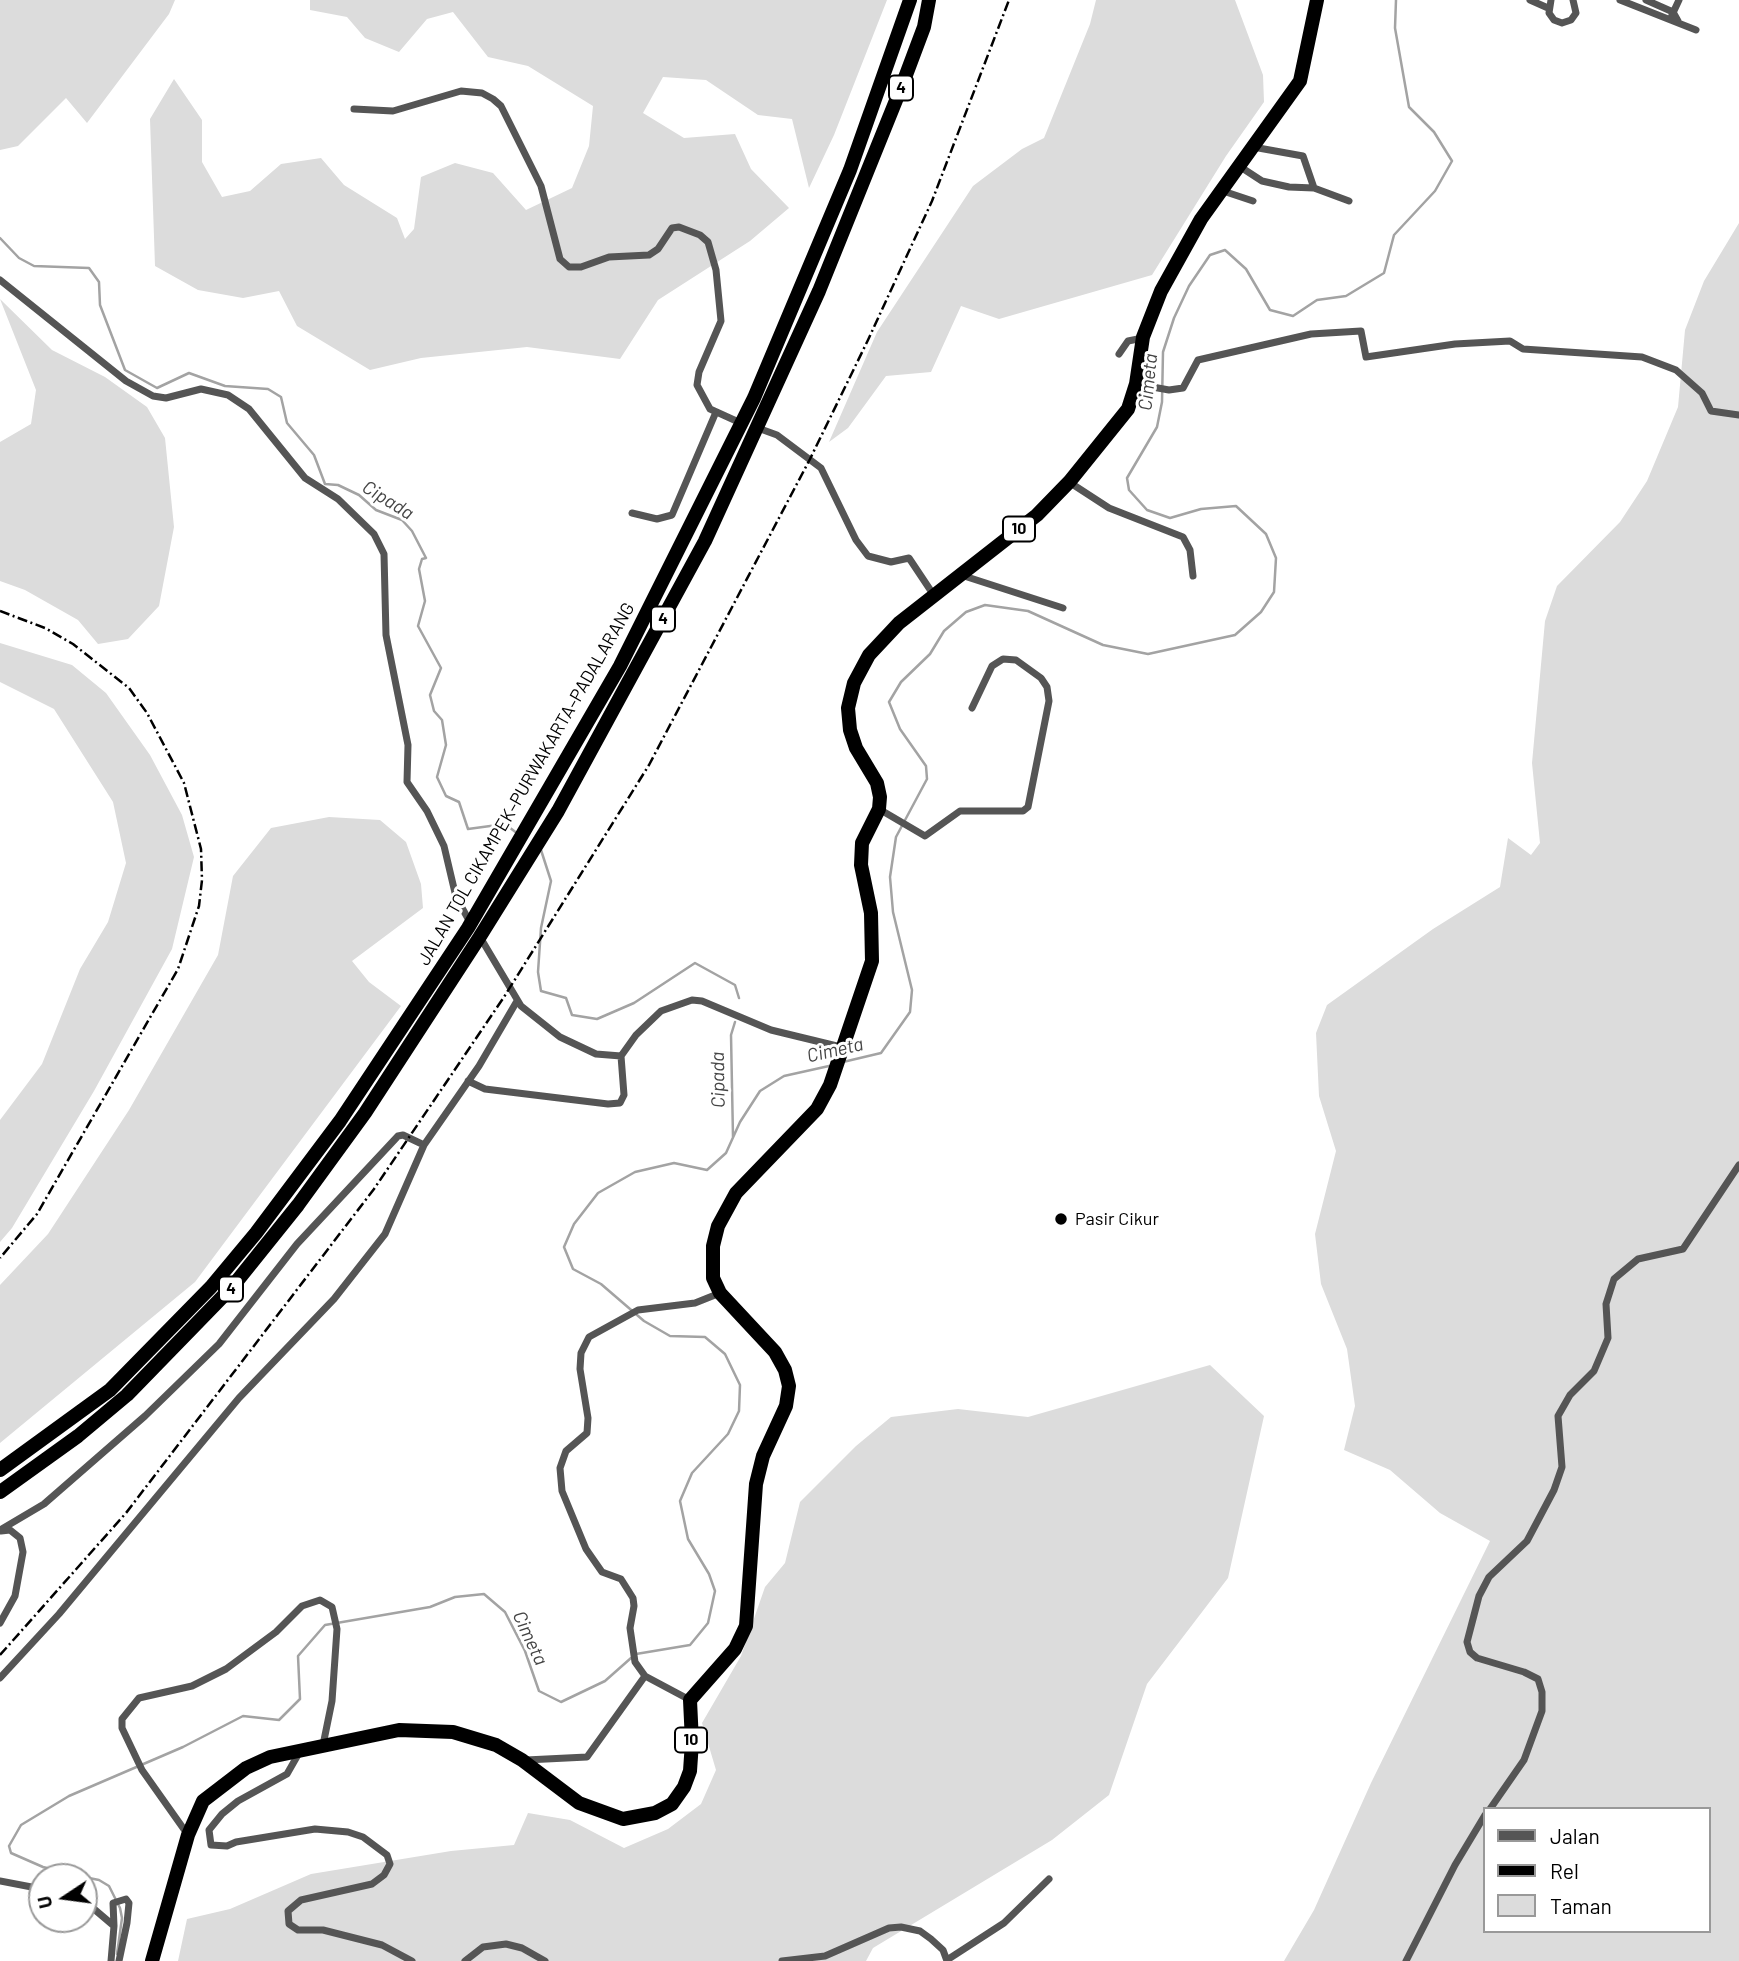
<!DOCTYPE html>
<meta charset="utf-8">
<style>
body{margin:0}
#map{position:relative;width:1739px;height:1961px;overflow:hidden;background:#fff;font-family:Barlow,sans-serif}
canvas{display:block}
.legend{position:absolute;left:1483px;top:1807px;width:228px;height:126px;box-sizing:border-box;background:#fff;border:2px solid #999;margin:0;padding:9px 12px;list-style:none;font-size:21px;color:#000}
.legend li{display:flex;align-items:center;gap:14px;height:35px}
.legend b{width:35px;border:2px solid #999}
.north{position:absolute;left:28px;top:1863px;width:70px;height:70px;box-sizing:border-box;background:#fff;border:2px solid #999;border-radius:50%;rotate:257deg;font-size:19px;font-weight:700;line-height:28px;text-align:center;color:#000}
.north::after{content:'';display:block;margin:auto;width:24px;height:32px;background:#000;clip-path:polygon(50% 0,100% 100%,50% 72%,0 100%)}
</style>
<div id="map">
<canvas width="1739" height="1961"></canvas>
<ul class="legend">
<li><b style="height:9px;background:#555"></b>Jalan</li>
<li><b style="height:9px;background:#000"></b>Rel</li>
<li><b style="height:19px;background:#dcdcdc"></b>Taman</li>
</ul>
<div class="north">U</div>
</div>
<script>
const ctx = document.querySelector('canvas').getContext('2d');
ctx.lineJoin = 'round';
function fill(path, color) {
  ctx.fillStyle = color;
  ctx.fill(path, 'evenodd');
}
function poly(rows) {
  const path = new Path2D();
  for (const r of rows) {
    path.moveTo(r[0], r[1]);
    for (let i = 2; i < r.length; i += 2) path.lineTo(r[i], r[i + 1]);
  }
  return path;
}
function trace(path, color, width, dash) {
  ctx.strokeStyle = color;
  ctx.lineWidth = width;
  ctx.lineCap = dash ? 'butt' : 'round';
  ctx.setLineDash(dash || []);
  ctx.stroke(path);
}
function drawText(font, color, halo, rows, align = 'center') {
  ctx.font = font + ' Barlow,sans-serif';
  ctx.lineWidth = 6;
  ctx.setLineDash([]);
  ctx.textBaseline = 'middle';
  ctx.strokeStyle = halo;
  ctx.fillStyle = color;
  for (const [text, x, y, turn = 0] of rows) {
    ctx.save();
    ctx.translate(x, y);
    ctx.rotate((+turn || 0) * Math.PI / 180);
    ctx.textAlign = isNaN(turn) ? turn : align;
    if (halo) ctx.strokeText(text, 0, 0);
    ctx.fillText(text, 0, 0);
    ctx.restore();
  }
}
const green = poly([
 [0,0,175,0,169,14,87,123,66,98,18,146,0,150],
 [310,0,887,0,834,135,809,188,792,119,758,115,706,80,663,77,643,113,684,138,735,134,751,169,789,208,750,241,658,300,620,359,527,347,421,358,370,370,297,326,279,291,243,298,198,290,155,266,150,119,174,79,202,120,202,162,222,197,250,191,281,164,321,158,344,185,397,218,405,239,414,229,421,177,455,163,493,173,526,210,572,188,589,146,593,106,528,66,488,57,453,12,427,19,399,52,365,38,347,17,310,10],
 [1096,0,1235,0,1263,75,1264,102,1226,156,1152,275,999,319,961,306,931,372,886,376,848,428,829,442,877,332,973,186,1022,149,1044,138,1090,24],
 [1739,223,1739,1961,1284,1961,1314,1910,1371,1783,1490,1541,1440,1513,1390,1470,1344,1450,1355,1406,1347,1349,1321,1284,1315,1234,1336,1151,1319,1096,1316,1033,1327,1005,1433,929,1500,887,1508,838,1531,855,1540,843,1532,763,1545,621,1557,586,1620,522,1647,481,1678,407,1685,330,1704,281],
 [1485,1809,1709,1809,1709,1931,1485,1931],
 [0,299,52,350,105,377,147,407,165,438,174,527,159,606,128,639,98,644,78,620,25,590,0,581,0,442,31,424,36,390],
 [0,643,72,665,106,693,150,755,182,815,194,857,172,949,94,1091,12,1228,0,1242,0,1120,42,1064,80,969,108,922,126,863,113,802,54,709,0,682],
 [329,817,380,820,406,842,421,884,423,908,352,961,369,982,401,1006,195,1282,0,1443,0,1285,48,1234,129,1110,218,955,233,876,271,828],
 [1210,1365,1264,1416,1228,1578,1147,1684,1109,1795,1052,1840,873,1948,866,1961,178,1961,187,1919,230,1909,311,1874,451,1851,514,1845,528,1813,570,1820,624,1848,668,1829,701,1804,716,1770,702,1723,741,1656,765,1587,785,1563,800,1502,856,1446,891,1417,958,1409,1028,1417]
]);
const stream = poly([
 [0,238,19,258,34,266,89,268,99,282,100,305,125,370,157,388,189,373,225,386,268,389,281,397,287,423,314,455,325,484,338,485,359,495,376,510,402,520,412,531,426,558,422,559,419,569,425,601,418,626,441,668,430,695,434,711,442,720,446,745,437,777,446,796,459,802,468,829,505,824,518,834],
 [541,850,551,881,541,928,538,972,541,991,566,998,572,1015,597,1019,634,1003,695,963,735,985,739,998],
 [843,1062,881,1053,910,1012,912,990,893,912,890,877,896,837,927,779,926,766,900,729,889,702,901,682,930,654,944,631,966,612,985,605,1028,611,1103,645,1148,654,1235,635,1261,612,1274,592,1276,558,1266,534,1236,506,1201,509,1170,518,1147,510,1129,490,1127,478,1157,427,1162,402,1163,352,1174,318,1189,286,1210,255,1225,250,1246,269,1270,310,1293,316,1317,300,1346,296,1384,273,1394,235,1435,191,1452,161,1434,132,1409,107,1395,28,1396,0],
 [733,1137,731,1035,735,1022],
 [636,1654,690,1645,708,1623,715,1591,709,1574,688,1539,680,1501,692,1473,728,1434,739,1411,740,1385,725,1354,705,1337,670,1336,644,1321,601,1284,573,1269,564,1247,574,1224,598,1193,635,1172,674,1163,707,1170,726,1153,740,1122,760,1091,784,1076,829,1066],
 [84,1877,43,1867,11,1853,9,1846,21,1825,69,1796,183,1747,243,1716,279,1720,300,1699,298,1656,325,1625,430,1607,455,1597,484,1594,505,1612,525,1651,539,1691,561,1702,605,1681,631,1658],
 [84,1877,99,1880,109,1886,120,1908,122,1918,117,1954]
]);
const street = poly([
 [1530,0,1548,8],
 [1551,0,1549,13,1554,20,1562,23,1571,20,1576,13,1573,0],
 [1620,0,1696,30],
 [1646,0,1673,12,1678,21],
 [1672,15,1679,0],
 [354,109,393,111,461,91,482,93,493,99,501,106,541,186,560,259,569,267,581,267,609,257,649,255,658,249,672,228,679,227,700,235,708,242,716,270,721,321,699,372,697,385,710,409,743,424],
 [1253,147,1303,156,1314,188],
 [1239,166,1262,181,1289,187,1314,188,1349,201],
 [1223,191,1253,201],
 [0,280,126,381,153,396,166,398,201,389,228,395,249,409,305,478,338,499,374,534,384,554,386,635,408,745,407,782,427,811,444,846,456,897,471,924],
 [1119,354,1128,341,1143,338],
 [1136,384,1169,390,1183,388,1198,360,1311,334,1361,331,1366,357,1455,344,1510,341,1523,349,1642,357,1676,370,1702,393,1711,411,1739,415],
 [755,427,777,435,821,468,856,540,868,556,891,562,909,558,933,594],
 [1069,482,1109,508,1183,537,1190,550,1193,576],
 [632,513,657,519,672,515,716,412],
 [961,575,1063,608],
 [879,809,925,836,960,811,1023,811,1028,807,1049,701,1047,687,1041,678,1016,660,1003,659,992,666,972,708],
 [480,937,521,1006,560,1037,596,1054,621,1056,636,1035,661,1011,692,1000,702,1001,771,1030,841,1047],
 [468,1081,485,1089,608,1104,620,1103,624,1095,621,1056],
 [0,1530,44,1504,145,1416,219,1344,297,1244,398,1136,403,1135,424,1145],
 [0,1623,15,1596,23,1552,20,1538,10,1530,1,1531],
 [0,1678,59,1614,239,1398,334,1299,385,1234,424,1145,479,1066,517,1001],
 [690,1700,645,1676,635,1662,630,1628,634,1606,633,1598,621,1579,602,1572,586,1549,562,1491,560,1468,566,1451,587,1433,588,1418,580,1369,581,1353,589,1337,638,1310,695,1303,720,1293],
 [299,1753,287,1774,238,1801,222,1814,209,1830,211,1845,227,1846,236,1842,315,1829,348,1832,363,1837,387,1855,390,1864,384,1875,372,1884,301,1900,288,1911,289,1924,298,1930,323,1930,382,1945,412,1961],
 [526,1760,587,1757,645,1676],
 [1490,1809,1524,1760,1542,1711,1542,1692,1538,1679,1524,1672,1477,1658,1470,1652,1467,1642,1479,1596,1489,1577,1527,1541,1554,1490,1562,1467,1558,1416,1570,1395,1594,1371,1608,1338,1606,1304,1614,1279,1638,1259,1683,1249,1739,1165],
 [188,1835,142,1770,122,1728,122,1719,139,1698,192,1686,226,1669,276,1632,302,1606,320,1600,332,1607,337,1629,332,1701,323,1745],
 [0,1881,42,1889],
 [84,1910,94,1909,114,1926,113,1903,126,1899,129,1903,127,1923,119,1961],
 [947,1960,1004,1923,1049,1879],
 [111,1961,114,1926],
 [465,1961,483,1947,506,1944,522,1948,545,1961],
 [782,1961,825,1956,889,1928,901,1927,920,1931,931,1939,943,1950,947,1961],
 [1406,1961,1455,1865,1485,1815]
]);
const highway = poly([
 [0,1470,110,1390,211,1287,256,1233,340,1121,468,928,620,666,754,398,850,170,910,0],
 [0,1492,78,1436,127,1395,233,1286,298,1205,365,1113,479,938,558,811,705,541,819,291,903,83,924,27,929,0],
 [152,1961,188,1835,203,1801,246,1768,270,1757,399,1730,453,1732,496,1745,522,1760,579,1803,623,1819,655,1813,672,1804,684,1787,690,1771,692,1742,690,1700,735,1649,746,1626,756,1484,763,1456,786,1406,789,1386,785,1370,775,1352,720,1293,713,1278,713,1246,718,1226,736,1193,817,1109,830,1085,872,961,871,913,861,865,862,843,879,809,880,797,877,783,856,748,850,730,848,708,854,683,869,655,899,623,1037,515,1070,481,1128,409,1136,384,1143,337,1161,291,1201,219,1300,81,1317,0]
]);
const rail = poly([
 [0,611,45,628,73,644,129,688,147,713,184,783,201,849,202,880,199,906,178,969,37,1214,0,1258],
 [0,1655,126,1513,374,1189,504,997,649,765,810,459,868,340,932,201,1009,0]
]);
const markers = [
 [1061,1219,7,"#000"]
];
const shields = [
 [901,88,24],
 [1019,529,32],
 [663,619,24],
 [231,1289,24],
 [691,1740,32]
];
const shieldNames = [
 ["4",901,88],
 ["10",1019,529],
 ["4",663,619],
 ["4",231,1289],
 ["10",691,1740]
];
const streetNames = [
 ["JALAN TOL CIKAMPEK–PURWAKARTA–PADALARANG",526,784,-60]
];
const poiNames = [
 ["Pasir Cikur",1075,1219]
];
const waterNames = [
 ["Cimeta",1148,382,-84],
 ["Cipada",388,500,32],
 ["Cimeta",835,1050,-13],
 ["Cipada",718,1080,-91],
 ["Cimeta",530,1638,65]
];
fill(green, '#dcdcdc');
trace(stream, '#a3a3a3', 2.5);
trace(street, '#555', 7);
trace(highway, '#000', 14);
trace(rail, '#000', 2.5, [10, 3.5, 2, 3.5]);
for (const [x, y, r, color] of markers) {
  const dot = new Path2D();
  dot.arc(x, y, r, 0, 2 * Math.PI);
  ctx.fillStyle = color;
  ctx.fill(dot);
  trace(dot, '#fff', 2.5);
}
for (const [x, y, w] of shields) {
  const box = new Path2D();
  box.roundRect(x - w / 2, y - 12.5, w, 25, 5);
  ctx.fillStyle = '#fff';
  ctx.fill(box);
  trace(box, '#000', 2);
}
drawText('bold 16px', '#000', null, shieldNames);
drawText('18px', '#000', '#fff', streetNames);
drawText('18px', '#000', '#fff', poiNames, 'left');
drawText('italic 19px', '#444', '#fff', waterNames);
</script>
